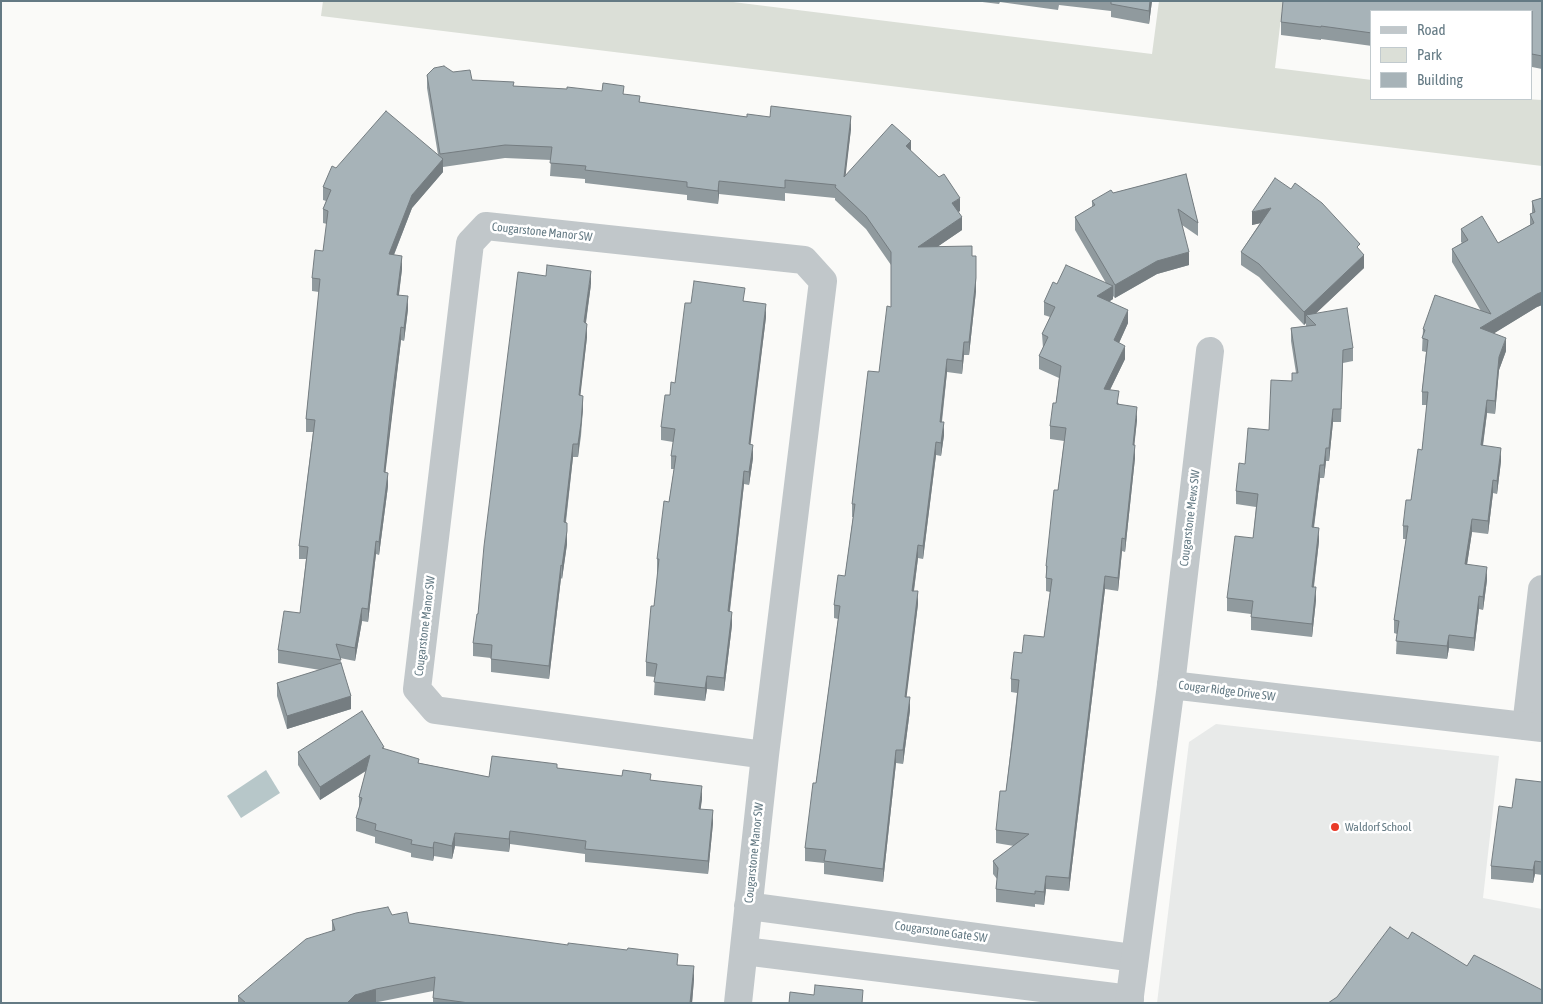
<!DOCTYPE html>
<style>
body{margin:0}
#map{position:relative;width:1543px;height:1004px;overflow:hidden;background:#fafaf8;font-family:"Asap Condensed",sans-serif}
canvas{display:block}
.frame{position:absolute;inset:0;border:2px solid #647a84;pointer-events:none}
.legend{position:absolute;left:1370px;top:10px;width:162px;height:90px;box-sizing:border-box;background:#fff;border:1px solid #c1cace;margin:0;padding:6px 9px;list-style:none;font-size:15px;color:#647a84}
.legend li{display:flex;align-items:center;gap:10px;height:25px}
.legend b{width:25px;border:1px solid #c1cace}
</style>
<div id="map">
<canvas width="1543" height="1004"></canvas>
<div class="frame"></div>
<ul class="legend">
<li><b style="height:6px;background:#c1c7ca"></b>Road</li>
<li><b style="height:14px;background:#dbdfd7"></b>Park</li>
<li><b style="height:14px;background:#a7b3b8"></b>Building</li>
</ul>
</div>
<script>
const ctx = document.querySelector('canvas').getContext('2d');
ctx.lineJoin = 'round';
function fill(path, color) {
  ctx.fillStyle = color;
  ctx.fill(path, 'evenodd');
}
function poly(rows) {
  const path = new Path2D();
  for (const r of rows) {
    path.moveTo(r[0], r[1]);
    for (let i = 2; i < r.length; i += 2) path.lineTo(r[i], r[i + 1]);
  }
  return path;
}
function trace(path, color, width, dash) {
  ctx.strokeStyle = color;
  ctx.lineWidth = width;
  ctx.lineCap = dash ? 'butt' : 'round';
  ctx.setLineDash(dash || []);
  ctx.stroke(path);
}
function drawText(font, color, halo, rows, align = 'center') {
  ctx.font = font + ' "Asap Condensed",sans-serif';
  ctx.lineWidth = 5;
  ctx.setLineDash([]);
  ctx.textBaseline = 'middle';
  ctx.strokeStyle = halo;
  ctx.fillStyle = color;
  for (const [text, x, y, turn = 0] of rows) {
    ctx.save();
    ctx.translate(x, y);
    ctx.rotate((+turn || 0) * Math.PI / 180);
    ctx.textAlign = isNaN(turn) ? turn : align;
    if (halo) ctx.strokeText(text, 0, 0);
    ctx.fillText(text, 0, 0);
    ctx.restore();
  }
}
const built = poly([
 [1216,724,1499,756,1483,898,1542,909,1542,1003,1157,1003,1189,742]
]);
const green = poly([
 [323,1,725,1,1152,54,1159,1,1283,1,1275,68,1372,80,1372,99,1527,99,1542,100,1542,166,321,16]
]);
const water = poly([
 [266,770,280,793,241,818,227,796]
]);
const minor = poly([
 [1171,685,1210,351],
 [1526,726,1542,589],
 [748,906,1134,958],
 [744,951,1130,999],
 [738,1003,765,755,823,281,804,260,486,226,470,243,417,689,435,710,765,755]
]);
const tertiary = poly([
 [1129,1003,1171,685,1542,728]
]);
const wall = poly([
 [974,1,1152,1,1149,24,1111,17,1111,11,1059,5,1058,10,1000,2,999,4],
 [1283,1,1542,1,1542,69,1532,67,1532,68,1532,11,1372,11,1372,46,1321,39,1321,40,1281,35,1281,22],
 [453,72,472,80,514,86,624,94,640,102,747,117,851,129,845,175,911,151,960,211,958,212,962,230,937,247,972,256,976,291,969,355,964,355,962,374,947,372,942,422,944,435,941,456,936,455,923,559,918,558,914,591,918,604,906,697,910,710,903,764,896,763,883,882,824,874,824,863,805,861,805,848,816,783,838,619,834,618,834,605,845,576,853,517,852,517,852,504,879,372,891,307,891,265,866,229,835,200,835,198,785,193,785,201,719,194,718,204,687,200,687,195,585,183,585,179,550,176,551,160,505,158,443,167,443,172,412,208,394,255,402,269,399,295,408,309,404,341,401,340,385,472,388,486,379,555,376,554,368,622,362,621,355,661,340,658,351,709,287,729,277,696,277,683,320,670,278,663,278,650,300,613,306,559,299,559,299,546,313,432,306,432,306,419,319,292,312,291,312,278,323,251,327,224,323,223,323,209,326,201,323,200,323,187,336,168,438,155,427,88,427,75],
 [1186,174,1198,223,1198,236,1182,225,1189,265,1157,274,1115,298,1113,296,1113,299,1110,301,1128,323,1119,343,1125,359,1110,390,1119,404,1137,420,1134,445,1135,458,1125,552,1122,551,1118,591,1105,589,1069,891,1046,889,1044,905,1035,904,1035,907,996,902,996,889,997,879,993,874,993,861,1014,846,996,843,996,830,1006,791,1017,693,1011,692,1011,679,1022,653,1044,637,1050,592,1046,591,1046,566,1058,490,1064,441,1050,439,1050,426,1056,403,1059,378,1039,369,1039,356,1043,348,1042,334,1050,317,1044,315,1044,302,1057,284,1106,283,1075,230,1075,217,1092,207,1092,201,1113,193],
 [1542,198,1542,305,1537,307,1494,333,1506,351,1499,370,1495,414,1487,413,1483,446,1501,461,1497,494,1493,493,1488,534,1472,532,1467,565,1487,580,1483,610,1479,609,1474,651,1449,648,1447,659,1396,654,1397,634,1394,633,1394,620,1406,539,1403,539,1403,526,1411,500,1422,450,1427,405,1422,405,1422,392,1426,352,1422,351,1423,329,1481,311,1452,262,1452,249,1462,243,1461,242,1461,229,1498,243,1530,225,1530,214,1532,213,1532,201],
 [1252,212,1360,251,1364,268,1316,313,1353,348,1353,361,1343,363,1341,422,1333,422,1329,461,1326,461,1324,478,1320,478,1314,528,1319,541,1314,587,1316,600,1312,637,1251,630,1251,614,1227,611,1227,598,1253,538,1256,507,1236,504,1236,491,1245,464,1269,430,1296,373,1291,341,1291,328,1306,326,1306,323,1304,325,1259,277,1241,265,1241,252,1260,223,1252,225],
 [591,284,586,323,587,337,580,395,583,409,581,436,578,457,573,457,566,522,567,544,562,579,561,578,549,679,491,672,491,658,473,656,473,643,478,614],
 [745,301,766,317,750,444,753,458,749,485,744,484,736,556,730,611,732,625,724,691,707,689,705,701,654,695,655,677,646,676,646,662,654,606,658,572,657,572,657,559,669,502,674,469,671,469,671,456,673,442,661,440,661,427,670,395,675,383,691,303],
 [384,749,419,763,489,777,557,768,651,780,702,799,700,809,713,823,708,874,585,862,585,854,510,844,509,852,455,846,452,859,434,856,433,861,411,857,411,853,375,843,375,837,356,831,356,818,359,809,359,797,366,771,320,800,298,765,298,752],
 [1542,782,1542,875,1535,874,1533,883,1491,879,1491,866,1512,808],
 [392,915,409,923,678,965,694,979,692,1003,433,1003,433,991,373,1003,238,1003,238,996,332,931,332,920]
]);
const shadedWall = poly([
 [1150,1,1152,1,1149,24,1149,11],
 [851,116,851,129,844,190,844,177],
 [911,141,911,154,906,146],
 [443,159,443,172,412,208,389,267,389,254,412,195],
 [719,181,719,194,718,204,718,191],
 [960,198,960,211,952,216,952,203],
 [1271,208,1271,221,1252,225,1252,212],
 [962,217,962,230,918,260,918,247],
 [1189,252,1189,265,1157,274,1115,298,1115,285,1157,261],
 [1364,255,1364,268,1310,319,1306,315,1306,323,1304,325,1304,312],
 [402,256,402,269,397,308,397,295],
 [976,256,976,291,969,355,969,342],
 [591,271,591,284,584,335,584,322],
 [1113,286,1113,299,1097,309,1097,296],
 [1542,292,1542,305,1537,307,1480,342,1480,328,1537,294],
 [408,296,408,309,404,341,404,328],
 [766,304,766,317,749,457,749,444],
 [1128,310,1128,323,1114,354,1114,340],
 [587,324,587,337,579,408,579,395],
 [401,327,401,340,384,485,384,472],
 [1506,338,1506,351,1499,370,1495,414,1495,401,1499,357],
 [964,342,964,355,962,374,962,361],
 [1125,346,1125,359,1104,402,1104,389],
 [947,359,947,372,940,435,940,422],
 [583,396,583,409,578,457,578,444],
 [1487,400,1487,413,1481,458,1481,445],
 [1137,407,1137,420,1133,458,1133,445],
 [1333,409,1333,422,1329,461,1329,448],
 [944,422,944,435,941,456,941,443],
 [936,442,936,455,923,559,923,546],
 [573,444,573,457,564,535,564,522],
 [753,445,753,458,749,485,749,472],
 [1135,445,1135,458,1125,552,1125,539],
 [1326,448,1326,461,1324,478,1324,465],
 [1501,448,1501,461,1497,494,1497,481],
 [1320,465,1320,478,1312,540,1312,527],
 [744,471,744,484,736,556,728,624,728,611,736,543],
 [388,473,388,486,379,555,379,542],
 [1493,480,1493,493,1488,534,1488,521],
 [1472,519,1472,532,1465,577,1465,564],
 [567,523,567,544,562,579,562,566],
 [1319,528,1319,541,1312,600,1312,587],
 [1122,538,1122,551,1118,591,1118,578],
 [376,541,376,554,368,622,368,609],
 [918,545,918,558,912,604,912,591],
 [561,565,561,578,549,679,549,666],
 [1487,567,1487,580,1483,610,1483,597],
 [1105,576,1105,589,1069,891,1069,878],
 [1316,587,1316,600,1312,637,1312,624],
 [918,591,918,604,905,710,905,697],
 [1479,596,1479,609,1474,651,1474,638],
 [362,608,362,621,355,661,355,648],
 [732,612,732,625,724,691,724,678],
 [1449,635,1449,648,1447,659,1447,646],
 [707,676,707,689,705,701,705,688],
 [351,696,351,709,287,729,287,716],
 [910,697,910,710,903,764,903,750],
 [896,750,896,763,883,882,883,869],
 [370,755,370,768,320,800,320,787],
 [702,786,702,799,699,822,699,809],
 [713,810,713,823,708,874,708,861],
 [510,831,510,844,509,852,509,839],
 [455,833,455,846,452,859,452,846],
 [434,842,434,856,433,861,433,848],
 [1535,861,1535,874,1533,883,1533,870],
 [1046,876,1046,889,1044,905,1044,892],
 [694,966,694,979,692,1003,690,1003],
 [376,989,376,1002,373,1003,347,1003,355,995]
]);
const building = poly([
 [1111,1,1150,1,1149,11,1111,4,1111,1],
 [1283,1,1542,1,1542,56,1532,54,1532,55,1532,11,1372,11,1372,33,1321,26,1321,27,1281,22,1283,1],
 [444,66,453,72,470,70,472,80,514,82,513,86,567,89,567,87,602,91,603,83,624,86,623,94,640,96,639,102,747,117,747,114,770,117,771,106,851,116,844,177,892,124,911,141,906,146,939,177,944,174,960,198,952,203,962,217,918,247,972,246,972,256,976,256,976,278,969,342,964,342,962,361,947,359,940,422,944,422,941,443,936,442,923,546,918,545,912,591,918,591,905,697,910,697,903,750,896,750,883,869,824,861,826,850,805,848,813,783,816,783,840,606,834,605,838,575,845,576,855,504,852,504,868,371,879,372,887,306,891,307,891,252,866,216,835,187,836,185,785,180,785,188,719,181,718,191,687,187,687,182,585,170,586,166,550,163,552,147,505,145,440,154,427,75,434,68,444,66],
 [386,111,443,159,412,195,389,254,402,256,397,295,408,296,404,328,401,327,391,405,384,472,388,473,379,542,376,541,368,609,362,608,355,648,336,644,341,660,278,650,284,611,300,613,308,547,299,546,315,420,306,419,320,279,312,278,315,250,323,251,328,211,323,209,331,190,323,187,332,166,336,168,386,111],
 [1186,174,1198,223,1178,209,1189,252,1157,261,1115,285,1075,217,1095,205,1092,201,1111,190,1113,193,1186,174],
 [1275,178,1291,189,1295,183,1322,203,1360,244,1357,247,1364,255,1304,312,1259,264,1241,252,1271,208,1252,212,1275,178],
 [1542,198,1542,292,1537,294,1480,328,1506,338,1499,357,1495,401,1487,400,1481,445,1501,448,1497,481,1493,480,1488,521,1472,519,1465,564,1487,567,1483,597,1479,596,1474,638,1449,635,1447,646,1396,641,1399,621,1394,620,1408,526,1403,526,1406,500,1411,500,1418,449,1422,450,1428,392,1422,392,1428,340,1422,338,1425,330,1423,329,1435,295,1491,314,1452,249,1468,240,1461,229,1482,216,1498,243,1534,223,1530,214,1535,212,1532,201,1542,198],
 [547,265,591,271,584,322,587,324,579,395,583,396,581,423,578,444,573,444,564,522,567,523,567,531,562,566,561,565,549,666,491,659,492,645,473,643,477,614,478,614,484,546,518,272,546,276,547,265],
 [1066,265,1113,286,1097,296,1128,310,1114,340,1125,346,1104,389,1119,391,1117,404,1137,407,1133,445,1135,445,1125,539,1122,538,1118,578,1105,576,1069,878,1046,876,1044,892,1035,891,1035,894,996,889,998,868,993,861,1029,834,996,830,1000,791,1006,791,1014,728,1019,680,1011,679,1014,652,1022,653,1024,635,1044,637,1052,579,1046,578,1047,566,1046,566,1054,490,1058,490,1066,428,1050,426,1053,403,1056,403,1061,366,1039,356,1048,337,1042,334,1055,307,1044,302,1053,282,1057,284,1066,265],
 [694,281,745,288,743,301,766,304,749,444,753,445,749,472,744,471,736,543,728,611,732,612,724,678,707,676,705,688,654,682,657,664,646,662,651,606,654,606,659,559,657,559,664,501,669,502,676,456,671,456,675,429,661,427,665,395,670,395,671,382,675,383,685,303,691,303,694,281],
 [1347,308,1353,348,1343,350,1341,409,1333,409,1329,448,1326,448,1324,465,1320,465,1312,527,1319,528,1312,587,1316,587,1312,624,1251,617,1253,601,1227,598,1235,536,1253,538,1258,494,1236,491,1239,463,1245,464,1248,428,1269,430,1271,380,1292,381,1292,373,1298,373,1291,328,1316,325,1306,315,1347,308],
 [341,663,351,696,287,716,277,683,341,663],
 [362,711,384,747,382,748,419,759,418,763,489,777,492,756,557,764,557,768,622,776,623,770,651,774,650,780,702,786,699,809,713,810,708,861,585,849,586,841,510,831,509,839,455,833,452,846,434,842,433,848,411,844,412,840,375,830,376,824,356,818,362,798,359,797,370,755,320,787,298,752,362,711],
 [1516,779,1542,782,1542,862,1535,861,1533,870,1491,866,1499,806,1512,808,1516,779],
 [388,907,392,915,407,912,409,923,568,945,568,943,627,950,628,948,678,954,677,965,694,966,690,1003,469,1003,433,998,435,977,376,989,355,995,347,1003,246,1003,238,996,306,939,335,930,332,920,356,913,388,907],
 [1390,927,1408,939,1412,932,1467,966,1474,955,1542,990,1542,1003,1328,1003,1337,997,1390,927],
 [815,985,863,990,862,1003,789,1003,790,992,814,995,815,985]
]);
const markers = [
 [1335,827,5,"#e93a28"]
];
const streetNames = [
 ["Cougarstone Manor SW",542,232,6],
 ["Cougarstone Mews SW",1190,518,-83],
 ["Cougarstone Manor SW",425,626,-83],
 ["Cougar Ridge Drive SW",1227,691,7],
 ["Cougarstone Manor SW",754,853,-84],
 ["Cougarstone Gate SW",941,932,8]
];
const poiNames = [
 ["Waldorf School",1345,827]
];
fill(built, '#e8eae9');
fill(green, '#dbdfd7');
fill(water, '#b7c7c9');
trace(minor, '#c1c7ca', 28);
trace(tertiary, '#c1c7ca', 28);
fill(wall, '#909a9e');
fill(shadedWall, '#757d81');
fill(building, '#a7b3b8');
trace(building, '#757d81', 1);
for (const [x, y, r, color] of markers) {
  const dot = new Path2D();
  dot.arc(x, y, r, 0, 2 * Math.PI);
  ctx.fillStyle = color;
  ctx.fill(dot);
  trace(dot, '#fff', 2);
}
drawText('12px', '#647a84', '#fff', streetNames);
drawText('12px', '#647a84', '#fff', poiNames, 'left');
</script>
